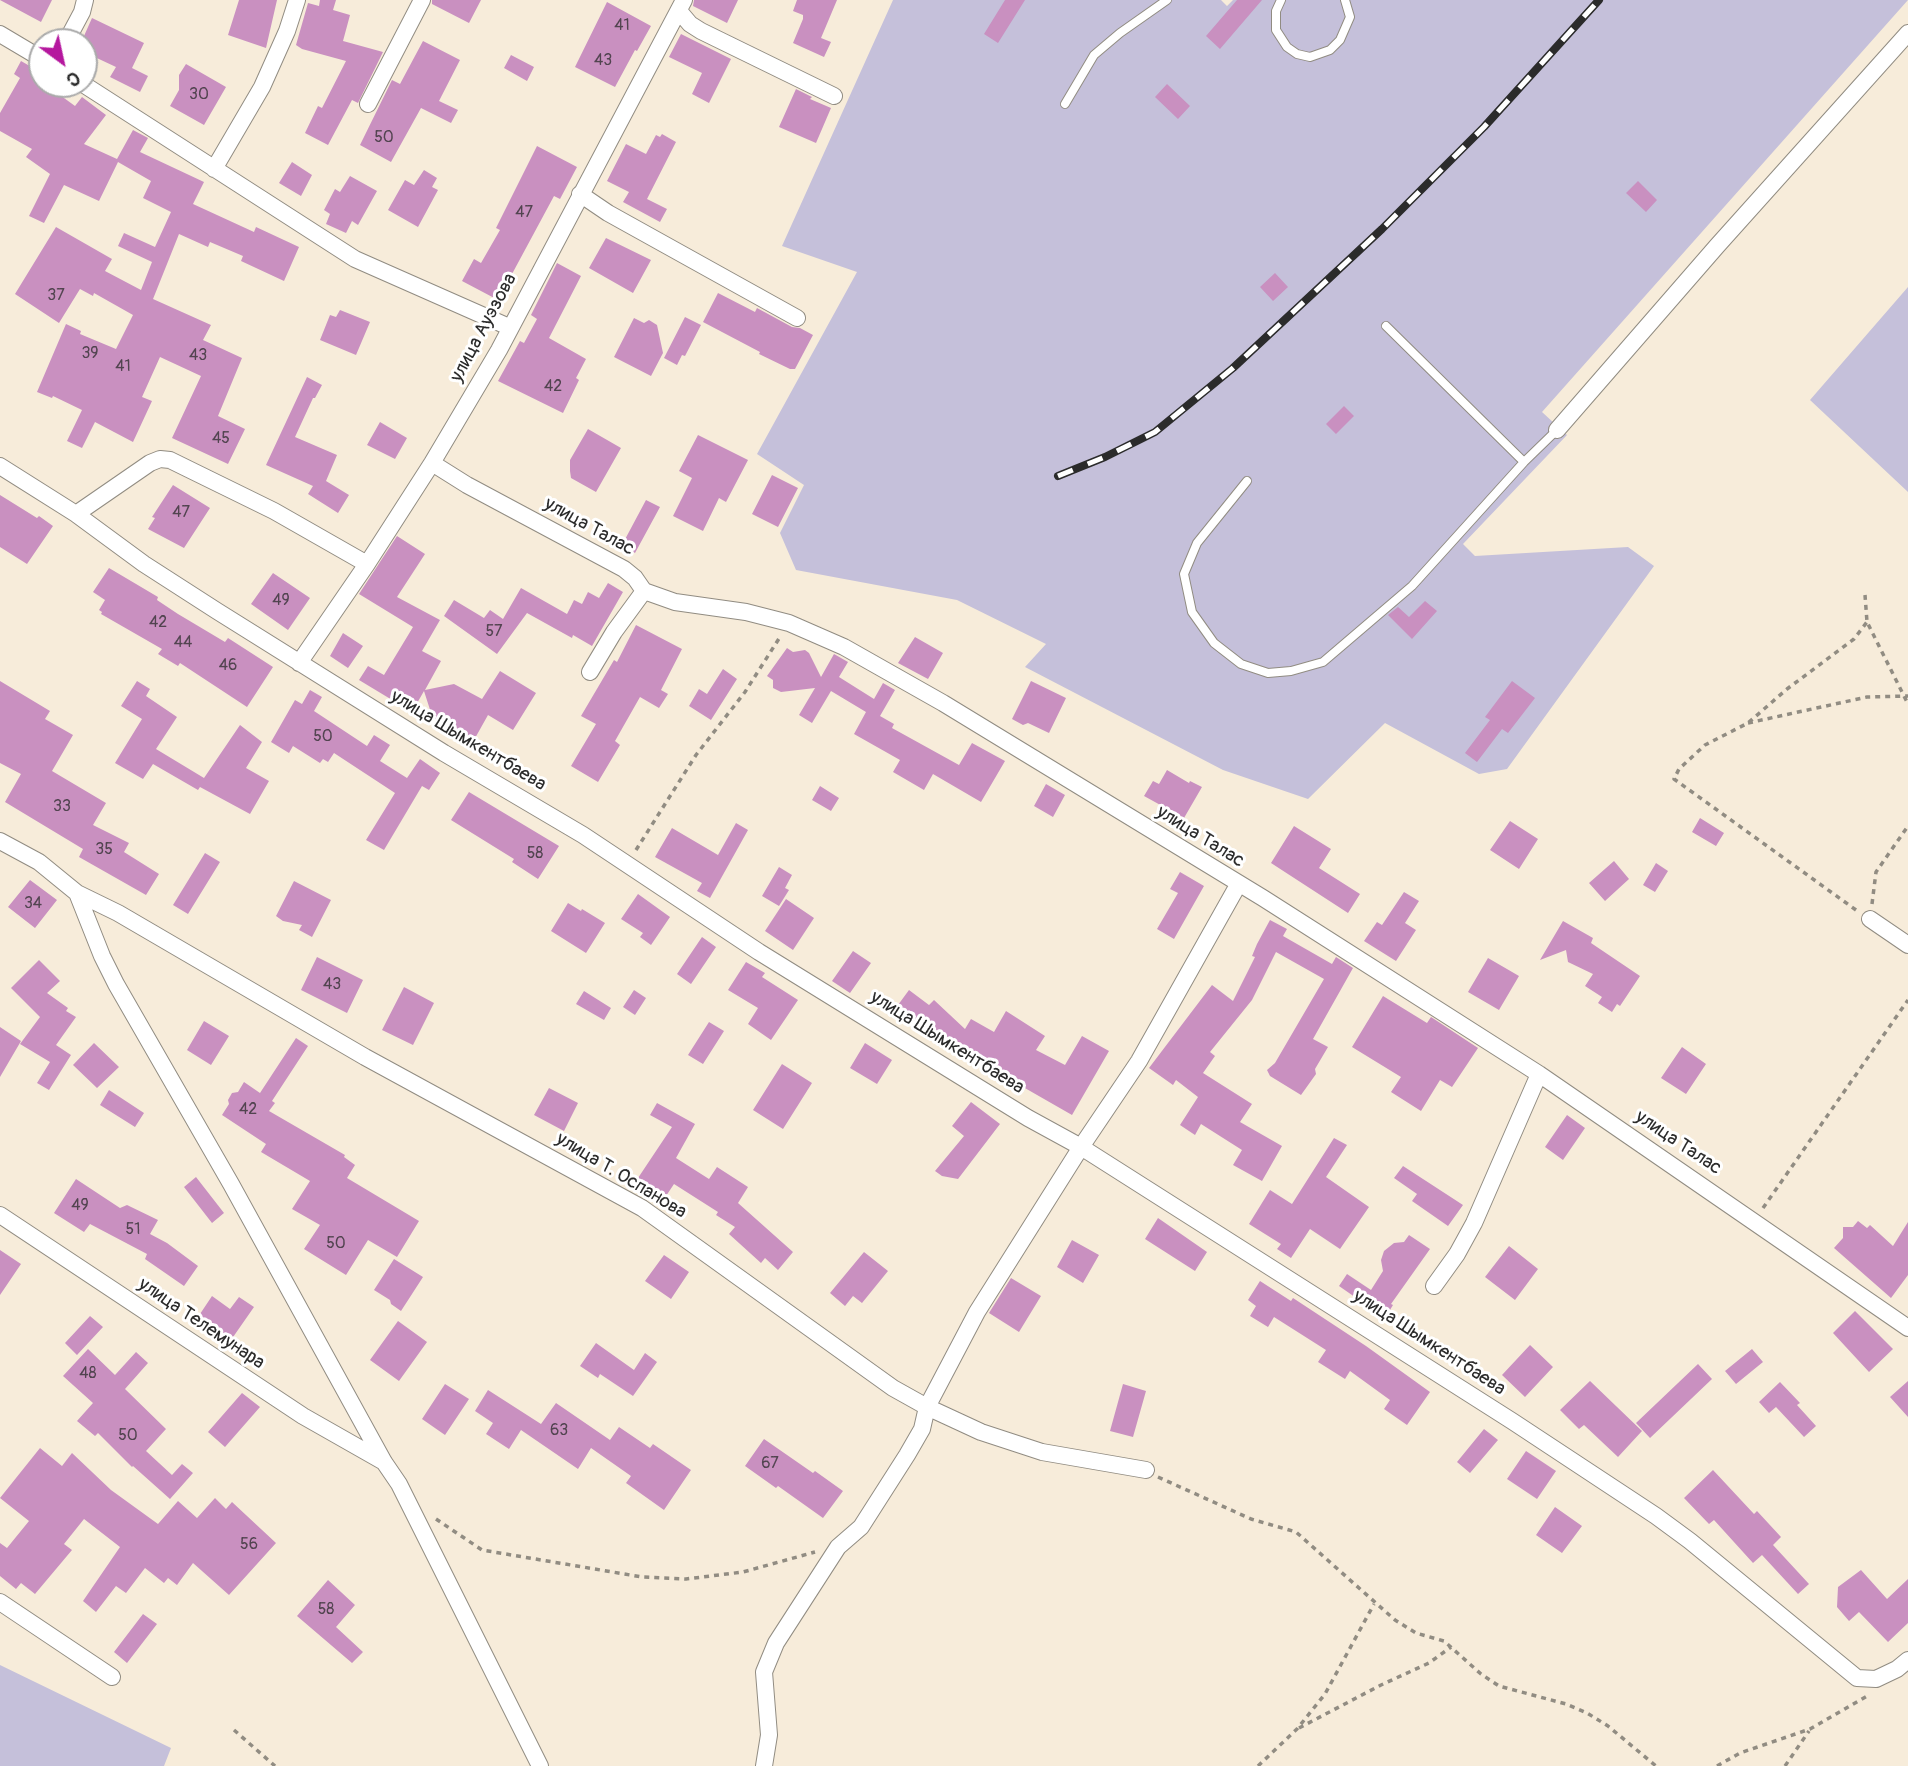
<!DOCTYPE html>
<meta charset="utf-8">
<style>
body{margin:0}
#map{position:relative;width:1908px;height:1766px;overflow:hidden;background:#f7ecda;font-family:Pangolin,sans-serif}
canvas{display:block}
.north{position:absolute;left:28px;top:28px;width:70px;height:70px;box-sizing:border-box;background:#fff;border:2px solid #aaa;border-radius:50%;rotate:147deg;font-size:19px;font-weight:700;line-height:28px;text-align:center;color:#2b2b2b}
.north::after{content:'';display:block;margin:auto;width:24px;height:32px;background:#b5179e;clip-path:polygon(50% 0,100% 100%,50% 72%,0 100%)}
</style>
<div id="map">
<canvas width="1908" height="1766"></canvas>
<div class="north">С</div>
</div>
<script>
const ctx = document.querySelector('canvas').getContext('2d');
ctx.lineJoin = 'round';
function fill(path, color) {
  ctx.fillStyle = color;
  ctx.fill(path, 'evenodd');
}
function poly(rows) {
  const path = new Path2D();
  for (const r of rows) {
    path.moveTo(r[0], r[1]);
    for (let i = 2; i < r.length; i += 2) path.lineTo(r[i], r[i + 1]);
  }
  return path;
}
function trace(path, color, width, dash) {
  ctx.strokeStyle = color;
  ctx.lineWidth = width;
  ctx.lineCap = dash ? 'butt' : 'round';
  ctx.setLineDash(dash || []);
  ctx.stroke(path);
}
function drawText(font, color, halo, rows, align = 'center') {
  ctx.font = font + ' Pangolin,sans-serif';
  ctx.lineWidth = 6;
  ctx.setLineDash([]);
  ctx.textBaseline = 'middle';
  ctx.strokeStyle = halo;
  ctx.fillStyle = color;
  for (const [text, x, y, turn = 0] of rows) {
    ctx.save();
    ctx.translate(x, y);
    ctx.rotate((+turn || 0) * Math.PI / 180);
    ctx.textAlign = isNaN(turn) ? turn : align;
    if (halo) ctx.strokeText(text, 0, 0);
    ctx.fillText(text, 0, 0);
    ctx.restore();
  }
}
const industrial = poly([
 [893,0,1221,0,1227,6,1233,0,1908,0,1542,412,1567,435,1463,544,1475,556,1628,547,1654,566,1507,769,1479,774,1385,723,1308,799,1223,770,1025,667,1046,644,957,600,796,570,780,533,804,485,757,454,857,272,782,246],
 [1908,287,1908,492,1810,400],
 [0,1665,171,1748,164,1766,0,1766]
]);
const building = poly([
 [0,0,52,0,41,22],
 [239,0,277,0,266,48,228,35],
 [320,0,336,0,333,10,350,15,343,41,383,52,358,103,352,100,328,145,305,133,318,106,322,108,346,61,302,49,296,45,308,3,319,6],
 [432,0,481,0,469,23,432,4],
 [694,0,738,0,727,23,693,6],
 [797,0,837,0,821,38,831,42,824,57,793,43,803,19,803,15,793,11],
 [1005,0,1025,0,998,43,984,34],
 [1237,0,1262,0,1220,49,1206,36],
 [607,2,651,26,637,51,635,50,615,87,575,67],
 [92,18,144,43,132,68,148,76,140,92,110,77,116,67,84,52,84,36],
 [681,34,731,59,709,103,692,94,702,73,669,57],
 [423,41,460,60,439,101,458,110,451,123,421,108,391,162,360,145,392,80,400,84],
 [511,55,534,67,527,81,504,68],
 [21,61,42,73,42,84,57,84,53,90,75,106,82,97,106,115,84,144,117,159,133,130,148,138,140,152,204,182,193,204,254,232,256,227,299,247,284,281,241,261,243,256,210,242,208,247,179,234,153,299,211,325,203,340,242,358,218,416,245,429,228,464,172,438,201,376,160,357,142,397,152,401,133,442,95,422,82,448,67,441,82,410,53,396,52,398,37,392,66,324,81,331,80,334,116,349,133,315,94,293,93,296,80,289,59,323,15,294,56,227,112,259,105,271,141,290,152,262,118,246,124,233,155,247,171,212,143,198,151,181,118,162,99,201,64,185,44,223,29,216,50,174,26,157,32,149,0,131,0,113,20,78,14,74],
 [186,64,226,87,204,125,170,106,179,90,179,75],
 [1167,84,1190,106,1178,119,1155,97],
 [796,89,812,97,810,99,831,108,816,143,779,127],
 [662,134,676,142,647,199,667,209,660,222,623,202,629,192,607,181,626,144,646,154,656,135,660,137],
 [537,146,577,167,560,199,554,196,498,300,462,281,474,259,481,263,500,230,496,228],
 [292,162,312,175,301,196,279,183],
 [424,170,437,178,432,187,438,190,418,227,388,210,405,180,414,185],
 [350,176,377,191,358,225,352,221,346,233,326,224,330,214,324,210,335,189,340,192],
 [1638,181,1657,200,1646,212,1626,193],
 [606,238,651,260,633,293,589,268],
 [557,263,581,276,549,338,586,359,576,378,579,380,563,413,498,381,520,341,524,343,537,319,531,315],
 [1275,273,1288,287,1273,301,1260,287],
 [718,293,755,312,757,308,792,327,800,328,813,335,795,369,790,369,759,354,760,352,703,322],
 [340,310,370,322,356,355,320,340,330,315,336,317],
 [685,317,701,325,685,356,682,355,677,365,664,358],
 [634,318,644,323,649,320,657,325,663,353,651,376,614,357],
 [307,377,322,385,315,398,313,398,295,437,337,455,326,481,349,495,338,513,308,494,313,486,266,465],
 [1344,406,1354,416,1336,434,1326,424],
 [380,422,407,438,395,459,367,445],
 [588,429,621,448,596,492,571,478,570,471,570,460],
 [698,435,748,460,726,502,719,498,703,531,673,516,692,478,679,471],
 [772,475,798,488,778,527,752,514],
 [173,485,210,508,184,548,148,529,155,518,152,517],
 [0,495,37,518,39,516,53,526,27,564,0,547],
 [646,500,660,507,635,553,622,545],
 [397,536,425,554,397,597,440,620,422,651,441,661,425,690,454,684,482,699,500,671,536,693,513,730,488,715,474,740,433,719,424,691,412,712,359,680,368,666,384,675,413,627,359,594],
 [109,568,158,597,157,600,178,614,225,642,228,638,273,667,247,707,180,663,178,666,158,654,162,649,101,614,102,612,99,610,105,600,93,592],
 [273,573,310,598,288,630,251,604],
 [608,583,623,592,592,646,573,635,572,638,527,613,497,654,444,616,454,600,484,618,490,610,503,619,521,588,567,614,574,600,582,604,588,592,599,598],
 [1425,601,1437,611,1412,639,1388,615,1398,607,1409,617],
 [636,625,682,649,661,690,668,694,659,708,640,697,615,741,620,745,598,782,571,766,596,724,581,716,614,660,617,662],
 [343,633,363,646,348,668,330,656],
 [915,637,943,653,928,679,898,663],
 [787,648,793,652,805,650,809,653,821,677,834,654,848,662,839,677,874,699,883,683,895,690,880,716,894,724,892,728,959,765,972,743,1005,761,981,802,933,774,924,790,893,772,900,760,854,734,866,712,831,691,812,723,799,715,815,688,781,692,773,688,773,680,767,676],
 [723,669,737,679,711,720,689,706,699,689,707,694],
 [0,681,50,711,45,719,73,735,52,771,106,803,93,825,129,843,124,852,159,874,146,895,79,857,83,849,5,802,21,774,0,763],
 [137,681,150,689,146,696,177,717,156,749,204,778,240,725,262,742,246,768,269,781,250,814,200,787,198,790,153,764,143,779,115,763,142,719,121,706],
 [1031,681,1066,698,1049,733,1028,723,1023,725,1012,719],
 [1512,681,1535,698,1508,733,1502,729,1477,762,1465,753,1490,720,1485,717],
 [310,690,322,697,314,711,367,746,374,735,390,745,380,761,407,778,420,759,440,773,429,790,422,786,384,850,366,840,395,793,334,753,328,762,323,759,320,763,293,746,289,753,271,742,295,700,302,704],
 [1167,770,1189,783,1190,781,1202,787,1184,818,1144,796,1153,781,1159,784],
 [1046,784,1065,795,1053,817,1034,806],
 [820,786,839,798,831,811,812,800],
 [469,792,559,846,538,879,512,862,514,859,451,820],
 [1700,818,1724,833,1716,846,1692,832],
 [1510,821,1538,839,1519,869,1490,850],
 [736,823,748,830,710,898,697,891,702,883,655,857,672,828,718,855],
 [1294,826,1331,849,1319,868,1360,894,1348,913,1271,863],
 [205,853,220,862,188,914,173,905],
 [1614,861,1629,879,1605,901,1589,883],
 [1656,863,1668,871,1655,892,1643,885],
 [779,867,792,875,785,888,789,890,779,906,762,896],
 [1180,872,1204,886,1174,939,1157,929,1178,893,1170,889],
 [30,880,57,900,35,928,8,907],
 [294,881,331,900,312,937,299,930,302,925,283,921,276,916],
 [1404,892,1419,901,1405,923,1416,930,1396,961,1364,941,1377,922,1382,925],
 [638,894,670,917,651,945,640,937,643,933,621,919],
 [786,899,814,918,793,950,765,931],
 [568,903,581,911,582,909,605,923,586,953,551,931],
 [1270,920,1287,929,1283,936,1332,964,1336,957,1353,968,1313,1039,1328,1047,1315,1069,1316,1074,1301,1095,1270,1076,1267,1070,1275,1063,1324,979,1276,952,1252,1000,1210,1052,1215,1056,1203,1073,1252,1104,1240,1122,1282,1146,1262,1181,1233,1165,1242,1150,1201,1124,1195,1135,1180,1125,1198,1097,1176,1080,1173,1085,1149,1068,1212,985,1233,1001,1255,957,1252,956,1257,944],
 [1563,921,1593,938,1591,943,1640,976,1620,1006,1617,1004,1612,1012,1598,1003,1602,997,1585,986,1593,974,1568,962,1566,950,1540,960],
 [702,937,716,947,691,984,677,974],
 [853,951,871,963,850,993,832,981],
 [317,957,363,980,347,1013,301,990],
 [1488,958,1519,976,1499,1010,1468,992],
 [39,960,60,981,47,993,68,1008,66,1011,76,1017,56,1045,71,1055,49,1090,37,1083,50,1062,20,1044,40,1017,11,988],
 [746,962,765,973,762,977,798,1000,771,1040,748,1024,758,1008,728,990],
 [404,987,434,1003,413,1045,382,1030],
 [634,990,646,998,635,1015,623,1007],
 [909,990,929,1005,934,1000,965,1029,971,1019,994,1032,1006,1011,1045,1036,1036,1050,1065,1065,1082,1036,1109,1051,1072,1115,934,1036,932,1038,898,1005],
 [584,991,611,1008,604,1020,576,1004],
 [1383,996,1427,1023,1431,1017,1478,1048,1452,1087,1440,1080,1421,1111,1391,1092,1401,1077,1352,1047],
 [204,1021,229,1036,211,1065,187,1050],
 [709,1022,724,1031,703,1064,688,1055],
 [0,1027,21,1041,0,1077],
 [296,1038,308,1046,272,1101,275,1103,269,1111,345,1155,344,1157,355,1165,347,1178,419,1221,397,1257,368,1240,346,1275,304,1249,320,1225,292,1209,310,1181,261,1152,266,1144,222,1115,229,1104,228,1100,232,1093,238,1092,244,1082,260,1093],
 [94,1043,119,1067,97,1088,73,1065],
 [865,1043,892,1060,877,1084,850,1068],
 [1682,1047,1706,1064,1686,1094,1661,1078],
 [782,1064,812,1083,783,1129,753,1110],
 [549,1088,578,1103,564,1131,534,1115],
 [109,1090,144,1113,135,1127,100,1105],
 [971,1102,1000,1124,958,1179,942,1176,935,1171,964,1136,952,1126],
 [657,1103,695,1124,676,1158,709,1179,717,1167,748,1187,738,1203,793,1252,778,1270,765,1258,761,1263,729,1234,735,1227,716,1215,718,1212,674,1184,666,1196,638,1178,672,1127,650,1115],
 [1567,1115,1585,1128,1563,1160,1545,1147],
 [1334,1138,1347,1145,1326,1177,1369,1207,1340,1249,1310,1229,1291,1258,1277,1249,1281,1244,1249,1224,1270,1190,1292,1204],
 [1403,1166,1463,1205,1448,1226,1412,1201,1417,1194,1394,1178],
 [196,1177,224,1213,212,1223,184,1187],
 [76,1179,120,1208,127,1205,158,1220,150,1234,167,1243,198,1266,184,1286,145,1259,147,1254,90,1224,84,1232,54,1213],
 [1158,1218,1207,1252,1195,1271,1145,1239],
 [1858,1221,1867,1228,1870,1225,1893,1246,1908,1222,1908,1275,1891,1298,1834,1248,1843,1238,1843,1227,1853,1227],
 [1409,1235,1430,1249,1391,1304,1393,1305,1385,1318,1339,1286,1347,1274,1371,1290,1383,1271,1381,1260,1384,1251,1394,1243,1404,1242],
 [1072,1240,1099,1255,1083,1283,1057,1267],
 [1509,1246,1538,1269,1515,1300,1485,1277],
 [0,1250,21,1264,0,1295],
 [864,1252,888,1271,862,1303,853,1296,845,1306,830,1293],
 [664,1255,689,1272,671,1299,645,1281],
 [394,1259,423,1277,401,1311,391,1304,390,1300,374,1290],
 [1011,1278,1041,1296,1019,1332,989,1313],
 [1260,1281,1291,1301,1293,1298,1366,1346,1430,1392,1407,1425,1384,1409,1390,1400,1350,1371,1345,1379,1318,1362,1326,1350,1274,1317,1268,1327,1250,1316,1256,1306,1248,1300],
 [212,1296,230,1309,239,1297,254,1307,231,1340,198,1317],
 [1855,1311,1893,1349,1869,1372,1833,1333],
 [90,1316,103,1327,77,1355,65,1343],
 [398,1321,427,1342,399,1381,370,1360],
 [596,1343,634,1370,645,1353,657,1362,633,1396,600,1374,598,1378,580,1366],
 [1530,1345,1553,1367,1525,1397,1502,1375],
 [88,1349,115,1375,136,1352,148,1363,125,1389,166,1429,146,1451,172,1475,182,1464,193,1473,170,1499,133,1466,132,1467,98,1433,95,1436,77,1421,93,1403,63,1376],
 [1752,1349,1763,1362,1736,1384,1725,1371],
 [1698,1364,1712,1379,1650,1438,1636,1423],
 [1590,1381,1642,1431,1618,1457,1584,1425,1579,1429,1560,1410],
 [1908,1381,1908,1417,1890,1397],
 [1780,1382,1800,1403,1797,1405,1816,1426,1804,1437,1776,1407,1769,1413,1759,1402],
 [445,1384,469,1399,445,1435,422,1419],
 [1123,1384,1146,1391,1133,1437,1110,1431],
 [488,1390,541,1424,556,1403,610,1440,619,1427,650,1448,653,1444,691,1470,664,1510,626,1483,631,1476,591,1448,578,1469,521,1430,509,1449,486,1434,493,1423,475,1411],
 [242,1393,260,1407,225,1447,208,1432],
 [1484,1429,1498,1440,1470,1473,1457,1462],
 [764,1439,813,1473,815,1471,843,1491,823,1518,778,1486,776,1488,745,1466],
 [40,1448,62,1466,72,1453,111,1490,158,1524,178,1501,197,1518,215,1498,226,1509,232,1502,276,1543,229,1595,193,1563,177,1585,168,1578,164,1583,145,1568,126,1593,116,1586,96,1612,83,1601,120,1547,84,1519,64,1544,72,1550,35,1594,21,1583,16,1589,0,1576,0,1543,7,1548,29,1521,0,1498],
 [1526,1451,1556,1471,1537,1499,1507,1479],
 [1713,1470,1754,1514,1757,1511,1781,1537,1773,1545,1809,1584,1798,1594,1762,1555,1753,1563,1714,1520,1709,1524,1684,1498],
 [1555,1507,1582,1526,1562,1553,1536,1535],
 [1861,1570,1887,1599,1908,1579,1908,1623,1888,1642,1859,1612,1849,1621,1837,1607,1838,1587],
 [328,1580,355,1605,336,1627,363,1652,352,1663,297,1616],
 [143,1614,157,1624,127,1663,114,1652]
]);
const path = poly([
 [1865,595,1867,622,1908,704],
 [1748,723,1867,697,1908,696],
 [636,850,696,755,745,692,780,637],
 [1872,904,1876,872,1908,826],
 [1856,910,1674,779,1679,769,1705,745,1748,723,1787,689,1854,639,1867,622],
 [1763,1208,1908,1000],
 [1158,1477,1251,1519,1296,1532,1395,1620,1416,1633,1444,1641,1481,1674,1499,1686,1566,1704,1587,1713,1608,1726,1656,1766],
 [436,1519,482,1550,642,1577,686,1579,743,1572,815,1552],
 [1299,1728,1381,1685,1429,1663,1451,1647],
 [234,1730,275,1766],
 [1258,1766,1297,1729,1325,1694,1374,1604],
 [1717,1766,1740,1753,1810,1729,1867,1696],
 [1785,1766,1809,1731]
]);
const lane = poly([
 [1281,0,1276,11,1276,30,1287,47,1297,54,1310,57,1330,50,1340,40,1350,17,1345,0],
 [1065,104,1094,55,1120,33,1167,0],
 [1386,326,1524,462],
 [1247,481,1197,543,1184,574,1192,612,1214,643,1241,664,1268,673,1291,671,1323,662,1412,586,1524,462,1557,430]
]);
const street = poly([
 [679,11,690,24,701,31,834,96],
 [0,34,42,59],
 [66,42,82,12,85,0],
 [83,84,355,259,509,327],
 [368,104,422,0],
 [214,169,262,87,287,31,297,0],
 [580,194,608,213,797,318],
 [1557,430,1717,246,1908,33],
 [432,463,467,485,624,569,635,578,644,591,675,602,746,612,789,623,844,647,943,703,1263,898,1539,1074,1908,1328],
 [0,466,76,514,144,564,217,611,444,753,583,835,759,952,1028,1118,1081,1147,1512,1421,1656,1516,1690,1541,1857,1678,1876,1679,1897,1669,1908,1660],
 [76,514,150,463,160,459,170,460,274,511,367,564],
 [299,663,367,564,432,463,499,350,684,0],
 [590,672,614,632,644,591],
 [0,841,39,862,77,893,118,913,365,1057,642,1208,893,1388,927,1407,981,1432,1042,1452,1146,1470],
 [77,893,102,956,116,984,231,1184,384,1462,399,1484,540,1766],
 [1870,919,1908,945],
 [0,1215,303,1416,384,1462],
 [1434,1286,1457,1254,1474,1223,1539,1074],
 [0,1602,112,1677],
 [764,1766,769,1735,764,1672,776,1643,838,1547,861,1527,907,1455,922,1429,927,1407,977,1312,1081,1147,1139,1061,1238,885]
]);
const rail = poly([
 [1058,476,1105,457,1155,432,1233,368,1382,229,1484,127,1599,0]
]);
const numberNames = [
 ["41",622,26],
 ["43",603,61],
 ["30",199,95],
 ["50",384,138],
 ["47",524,213],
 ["37",56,296],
 ["39",90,354],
 ["43",198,356],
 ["41",123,367],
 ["42",553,387],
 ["45",221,439],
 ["47",181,513],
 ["49",281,601],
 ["42",158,623],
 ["57",494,632],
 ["44",183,643],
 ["46",228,666],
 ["50",323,737],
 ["33",62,807],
 ["35",104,850],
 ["58",535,854],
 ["34",33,904],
 ["43",332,985],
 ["42",248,1110],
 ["49",80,1206],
 ["51",133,1230],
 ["50",336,1244],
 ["48",88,1374],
 ["63",559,1431],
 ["50",128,1436],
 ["67",770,1464],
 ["56",249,1545],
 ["58",326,1610]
];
const streetNames = [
 ["улица Ауэзова",484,328,-62],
 ["улица Талас",589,527,29],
 ["улица Шымкентбаева",468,741,31],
 ["улица Талас",1200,837,32],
 ["улица Шымкентбаева",947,1043,32],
 ["улица Талас",1678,1143,34],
 ["улица Т. Оспанова",621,1176,31],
 ["улица Телемунара",201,1324,34],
 ["улица Шымкентбаева",1429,1343,33]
];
fill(industrial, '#c5c0da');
fill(building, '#c990c0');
trace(lane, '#918c82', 10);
trace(street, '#918c82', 18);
trace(path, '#918c82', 3.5, [5, 5]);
trace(lane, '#fff', 8);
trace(street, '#fff', 16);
trace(rail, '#2b2b2b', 8);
trace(rail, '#fff', 5, [16]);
drawText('16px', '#524450', null, numberNames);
drawText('19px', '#2b2b2b', '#fff', streetNames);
</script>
